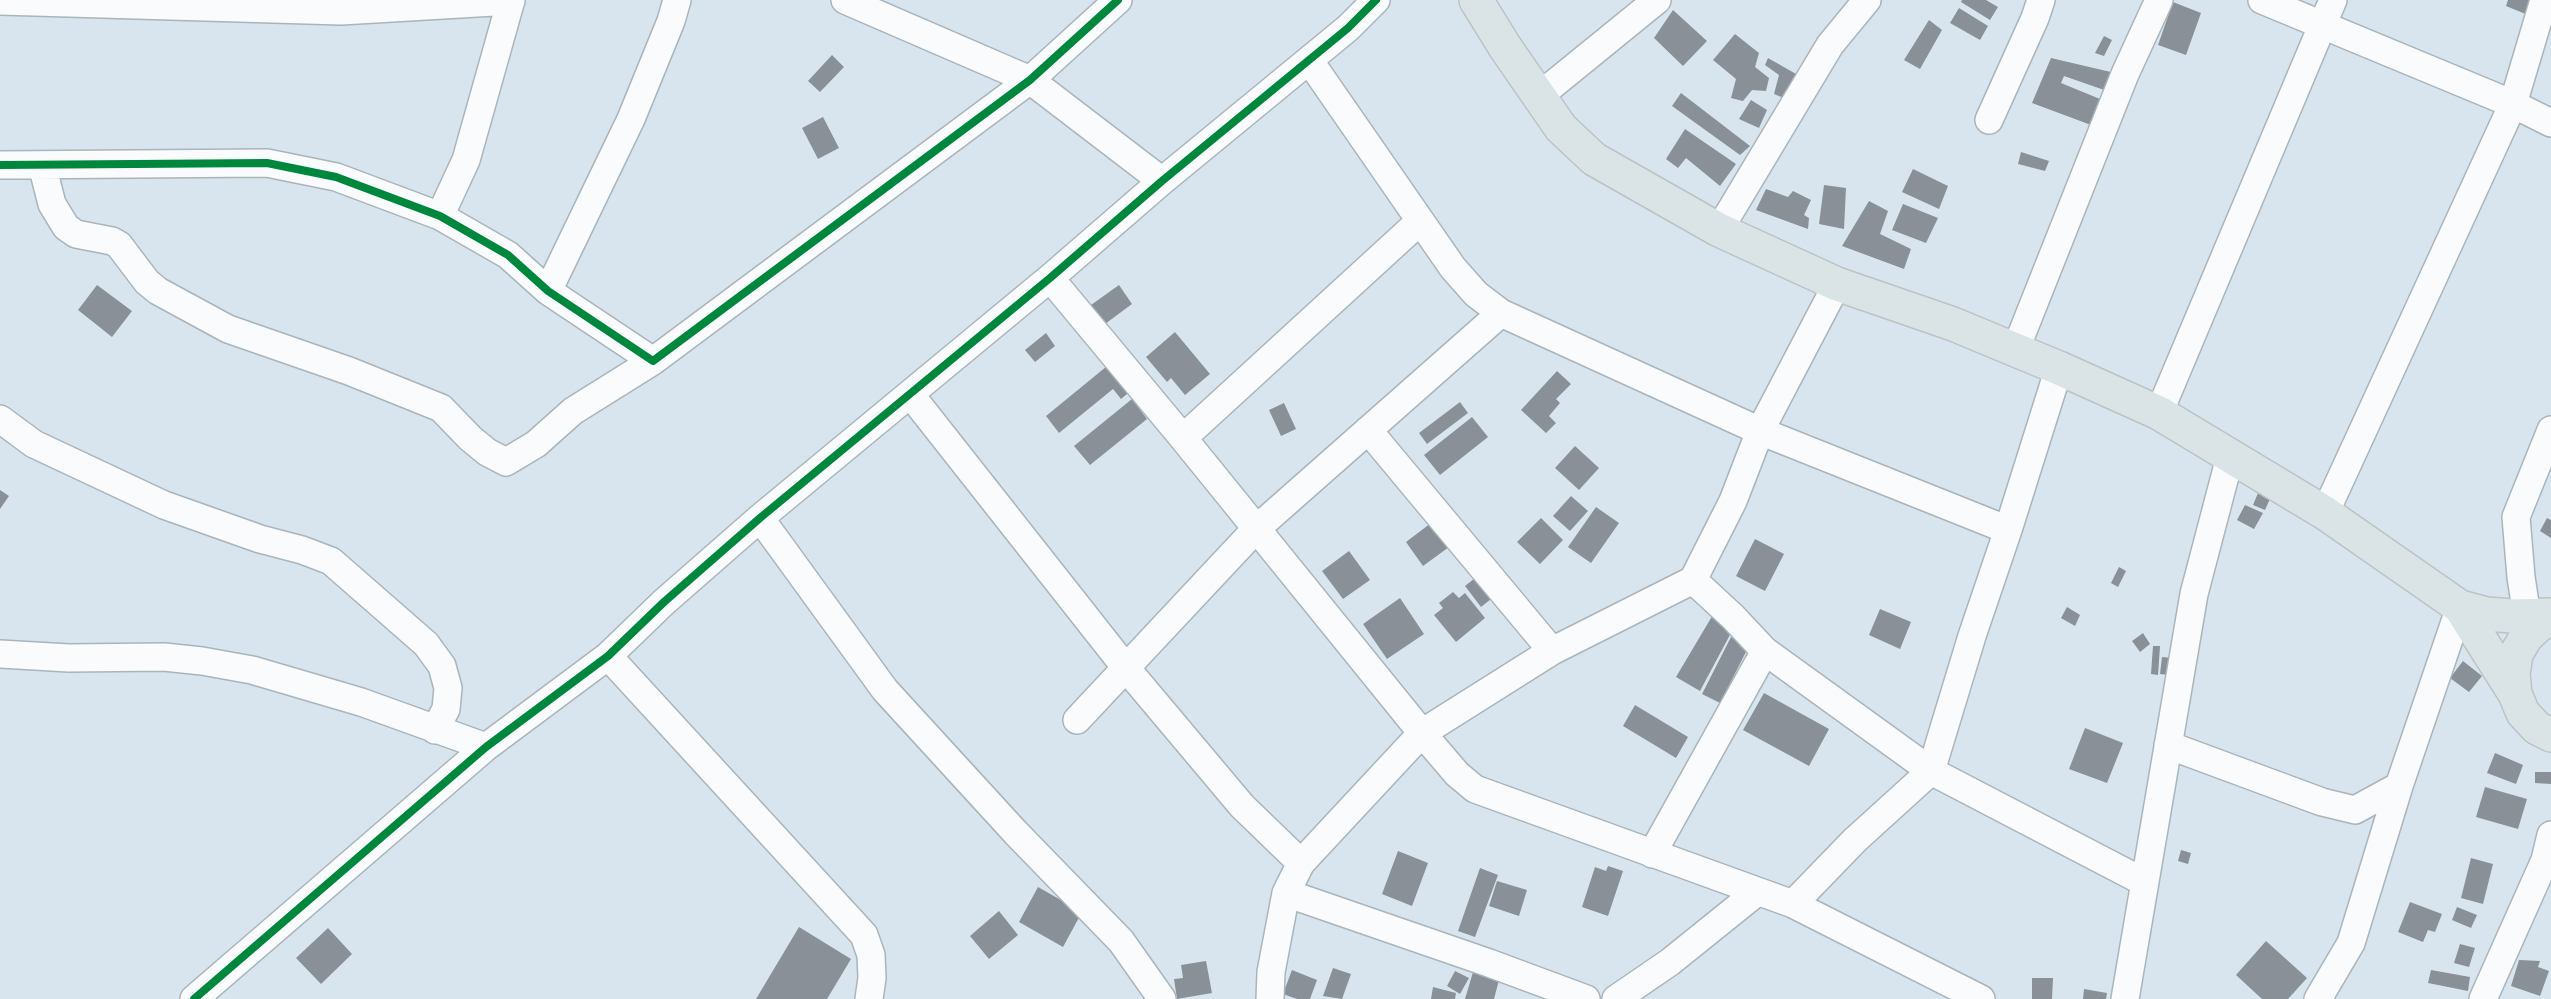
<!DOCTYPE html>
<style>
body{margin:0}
canvas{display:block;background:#d8e5ee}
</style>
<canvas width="2551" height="999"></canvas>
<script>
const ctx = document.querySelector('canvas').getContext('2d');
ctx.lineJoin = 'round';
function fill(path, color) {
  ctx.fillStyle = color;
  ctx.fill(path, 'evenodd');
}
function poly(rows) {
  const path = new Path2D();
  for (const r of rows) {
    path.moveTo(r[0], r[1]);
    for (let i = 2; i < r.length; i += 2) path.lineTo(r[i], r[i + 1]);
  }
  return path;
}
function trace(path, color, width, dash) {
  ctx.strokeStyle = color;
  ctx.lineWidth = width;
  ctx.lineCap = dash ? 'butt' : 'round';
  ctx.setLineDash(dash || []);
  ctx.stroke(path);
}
const building = poly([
 [1962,0,1986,0,1998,7,1990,20,1961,2],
 [2508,0,2534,0,2528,15,2506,6],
 [2173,2,2201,13,2186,55,2158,45],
 [1959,8,1988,26,1980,40,1950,23],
 [1673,10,1707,41,1683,66,1654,38],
 [1929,20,1942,30,1920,69,1904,60],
 [1735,34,1759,53,1755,67,1769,78,1766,91,1752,90,1743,101,1731,98,1736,79,1713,60],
 [2104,36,2112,40,2104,56,2095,53],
 [832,55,844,67,820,92,808,81],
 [1768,58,1796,74,1784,98,1774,94,1779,75,1765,65],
 [2051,58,2115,73,2107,91,2064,76,2061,83,2100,99,2091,125,2032,103],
 [1681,93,1750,146,1740,155,1672,106],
 [1751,100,1767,110,1759,128,1739,119],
 [823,117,839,148,818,159,802,128],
 [1685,129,1736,164,1720,186,1686,158,1678,168,1666,159],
 [2021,152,2049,161,2045,171,2018,164],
 [1913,169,1948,186,1939,209,1902,192],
 [1824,185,1846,188,1844,229,1819,224],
 [1766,189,1788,197,1793,191,1811,200,1804,215,1809,218,1808,229,1756,210],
 [1869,201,1888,211,1880,234,1911,249,1904,269,1842,246],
 [1903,204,1938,218,1926,243,1892,230],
 [97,285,132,311,112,337,78,310],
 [1119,285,1132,304,1105,324,1091,305],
 [1175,332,1210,374,1185,395,1171,378,1167,382,1146,357],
 [1046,333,1055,346,1035,362,1025,350],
 [1112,362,1133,389,1121,399,1113,389,1059,433,1046,416],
 [1557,371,1571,384,1556,399,1560,403,1549,416,1556,423,1546,433,1521,410],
 [1132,399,1147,419,1090,465,1074,446],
 [1460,402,1468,413,1427,444,1419,433],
 [1284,403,1296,429,1281,436,1269,410],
 [1472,417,1488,437,1440,475,1424,455],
 [1575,446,1599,468,1579,490,1555,468],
 [2261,486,2273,492,2265,510,2253,505],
 [0,490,9,496,0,509],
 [1571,496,1588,511,1570,531,1553,516],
 [2245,505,2263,513,2254,529,2237,520],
 [1596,507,1619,523,1591,563,1568,547],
 [1541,518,1563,540,1540,564,1517,542],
 [2547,518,2551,520,2551,538,2540,531],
 [1431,523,1449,547,1423,566,1406,542],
 [1755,539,1784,554,1765,591,1736,576],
 [1349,551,1370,580,1343,599,1322,571],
 [2119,567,2126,571,2118,587,2111,583],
 [1480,574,1496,595,1481,607,1465,586],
 [1453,592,1459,598,1465,593,1485,618,1456,642,1434,615,1443,608,1439,603],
 [1400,598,1424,634,1387,659,1363,624],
 [2067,607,2080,615,2075,626,2061,618],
 [1880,609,1911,622,1900,649,1869,635],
 [1714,613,1732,631,1700,691,1676,677],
 [2143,633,2150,644,2140,652,2132,641],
 [1731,637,1749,646,1720,703,1702,694],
 [2153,646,2160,646,2158,675,2151,674],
 [2162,657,2172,658,2170,675,2160,674],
 [2463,661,2482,676,2469,692,2450,678],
 [1764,693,1829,729,1809,766,1743,730],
 [1635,705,1688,737,1676,758,1623,726],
 [2085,728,2123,743,2107,783,2069,769],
 [2495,753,2523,765,2516,784,2487,773],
 [2535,772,2551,772,2551,784,2535,783],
 [2485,787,2527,799,2518,829,2476,817],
 [2181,850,2191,853,2188,864,2178,861],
 [1398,851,1428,863,1412,906,1382,894],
 [2471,858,2493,864,2483,904,2461,898],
 [1608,866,1623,871,1608,916,1582,907,1595,867,1606,871],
 [1480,868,1498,875,1475,937,1458,931],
 [1497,881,1527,890,1519,916,1489,906],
 [1038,887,1082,912,1063,947,1019,922],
 [2410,902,2442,914,2435,932,2428,930,2423,942,2398,932],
 [2457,907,2477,915,2471,928,2452,920],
 [999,911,1018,935,989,959,970,936],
 [799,927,851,959,827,999,756,999],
 [328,928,352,954,321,984,296,958],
 [2266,941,2307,978,2288,999,2262,999,2236,975],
 [2460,944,2475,948,2469,967,2454,963],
 [2519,960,2540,961,2538,967,2549,971,2540,996,2511,986],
 [1206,961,1212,993,1177,999,1174,979,1183,978,1181,965],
 [1333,968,1351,974,1342,999,1323,996],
 [1292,970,1317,980,1310,999,1297,999,1283,994],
 [2431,970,2470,977,2468,991,2428,983],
 [1455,971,1469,978,1460,994,1447,986],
 [1473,972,1499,980,1494,999,1465,999],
 [2032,978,2053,978,2052,999,2032,999],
 [1433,987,1456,993,1455,999,1431,999],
 [2084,989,2107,993,2106,999,2083,999]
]);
const minor = poly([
 [845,0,1030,80,1162,181],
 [2262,0,2513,104,2551,123],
 [0,1,341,11,511,1],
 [1309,60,1453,268,1476,294,1501,313,1760,431,2008,530],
 [1539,96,1657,0],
 [1989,120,2035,18,2041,0],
 [0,165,267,163,336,177,440,216,508,255,548,291,653,361,1030,80,1118,0],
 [42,165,52,204,66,227,76,234,112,241,119,245,147,282,158,291,228,329,349,371,441,408,470,438,487,452,506,462,536,444,573,411,653,361],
 [440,216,466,160,511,0],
 [1719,230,1830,45,1867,0],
 [1050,278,1183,438,1422,733,1457,774,1475,789,1793,904,1981,999],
 [548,291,631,119,671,21,677,0],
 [2015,351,2125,74,2159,0],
 [910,394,1126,668,1242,806,1301,863],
 [2159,413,2333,0],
 [0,419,34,444,164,505,260,539,302,550,331,561,426,644,442,666,448,688,446,709,435,730],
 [1368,430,1552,651],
 [1183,438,1420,221],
 [2325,513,2513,104,2544,0],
 [760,518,885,690,1016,833,1121,941,1162,999],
 [1693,580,1733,617,1765,651,1931,771,2144,882],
 [2527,616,2521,577,2516,517,2551,430],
 [0,654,69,658,164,657,202,661,252,670,361,702,486,747],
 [608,656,864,935,871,955,872,978,869,999],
 [1077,720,1255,530,1501,313],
 [2168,745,2322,802,2355,810,2399,786],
 [1652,854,1765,651],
 [1286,893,1489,963,1586,999],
 [1793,904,1855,840,1931,771,1972,636,2008,530,2059,368],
 [194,999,486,747,608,656,664,602,760,518,1050,278,1162,181,1348,28,1376,0],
 [1270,999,1271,972,1286,893,1301,863,1422,733,1552,651,1693,580,1733,501,1760,431,1837,284],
 [1616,999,1670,962,1757,892],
 [2125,999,2194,594,2230,457],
 [2318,999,2351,943,2399,786,2460,607],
 [2483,999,2545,860,2551,835]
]);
const major = poly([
 [1476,0,1505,47,1561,128,1594,159,1719,230,1837,284,1953,324,2059,368,2159,413,2325,513,2460,607,2486,614,2512,616,2551,615],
 [2460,607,2515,694],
 [2551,618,2541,623,2526,637,2516,654,2513,674,2515,694,2523,713,2537,728,2551,735]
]);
const cycleway = poly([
 [0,165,267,163,336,177,440,216,508,255,548,291,653,361,1030,80,1118,0],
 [194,999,486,747,608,656,664,602,760,518,1050,278,1162,181,1348,28,1376,0]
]);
fill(building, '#899098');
trace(minor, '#aab4bb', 30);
trace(major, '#bcc2c6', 36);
trace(minor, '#f9fbfc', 27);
trace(major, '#dae4e6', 33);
trace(cycleway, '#00873e', 8);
</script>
